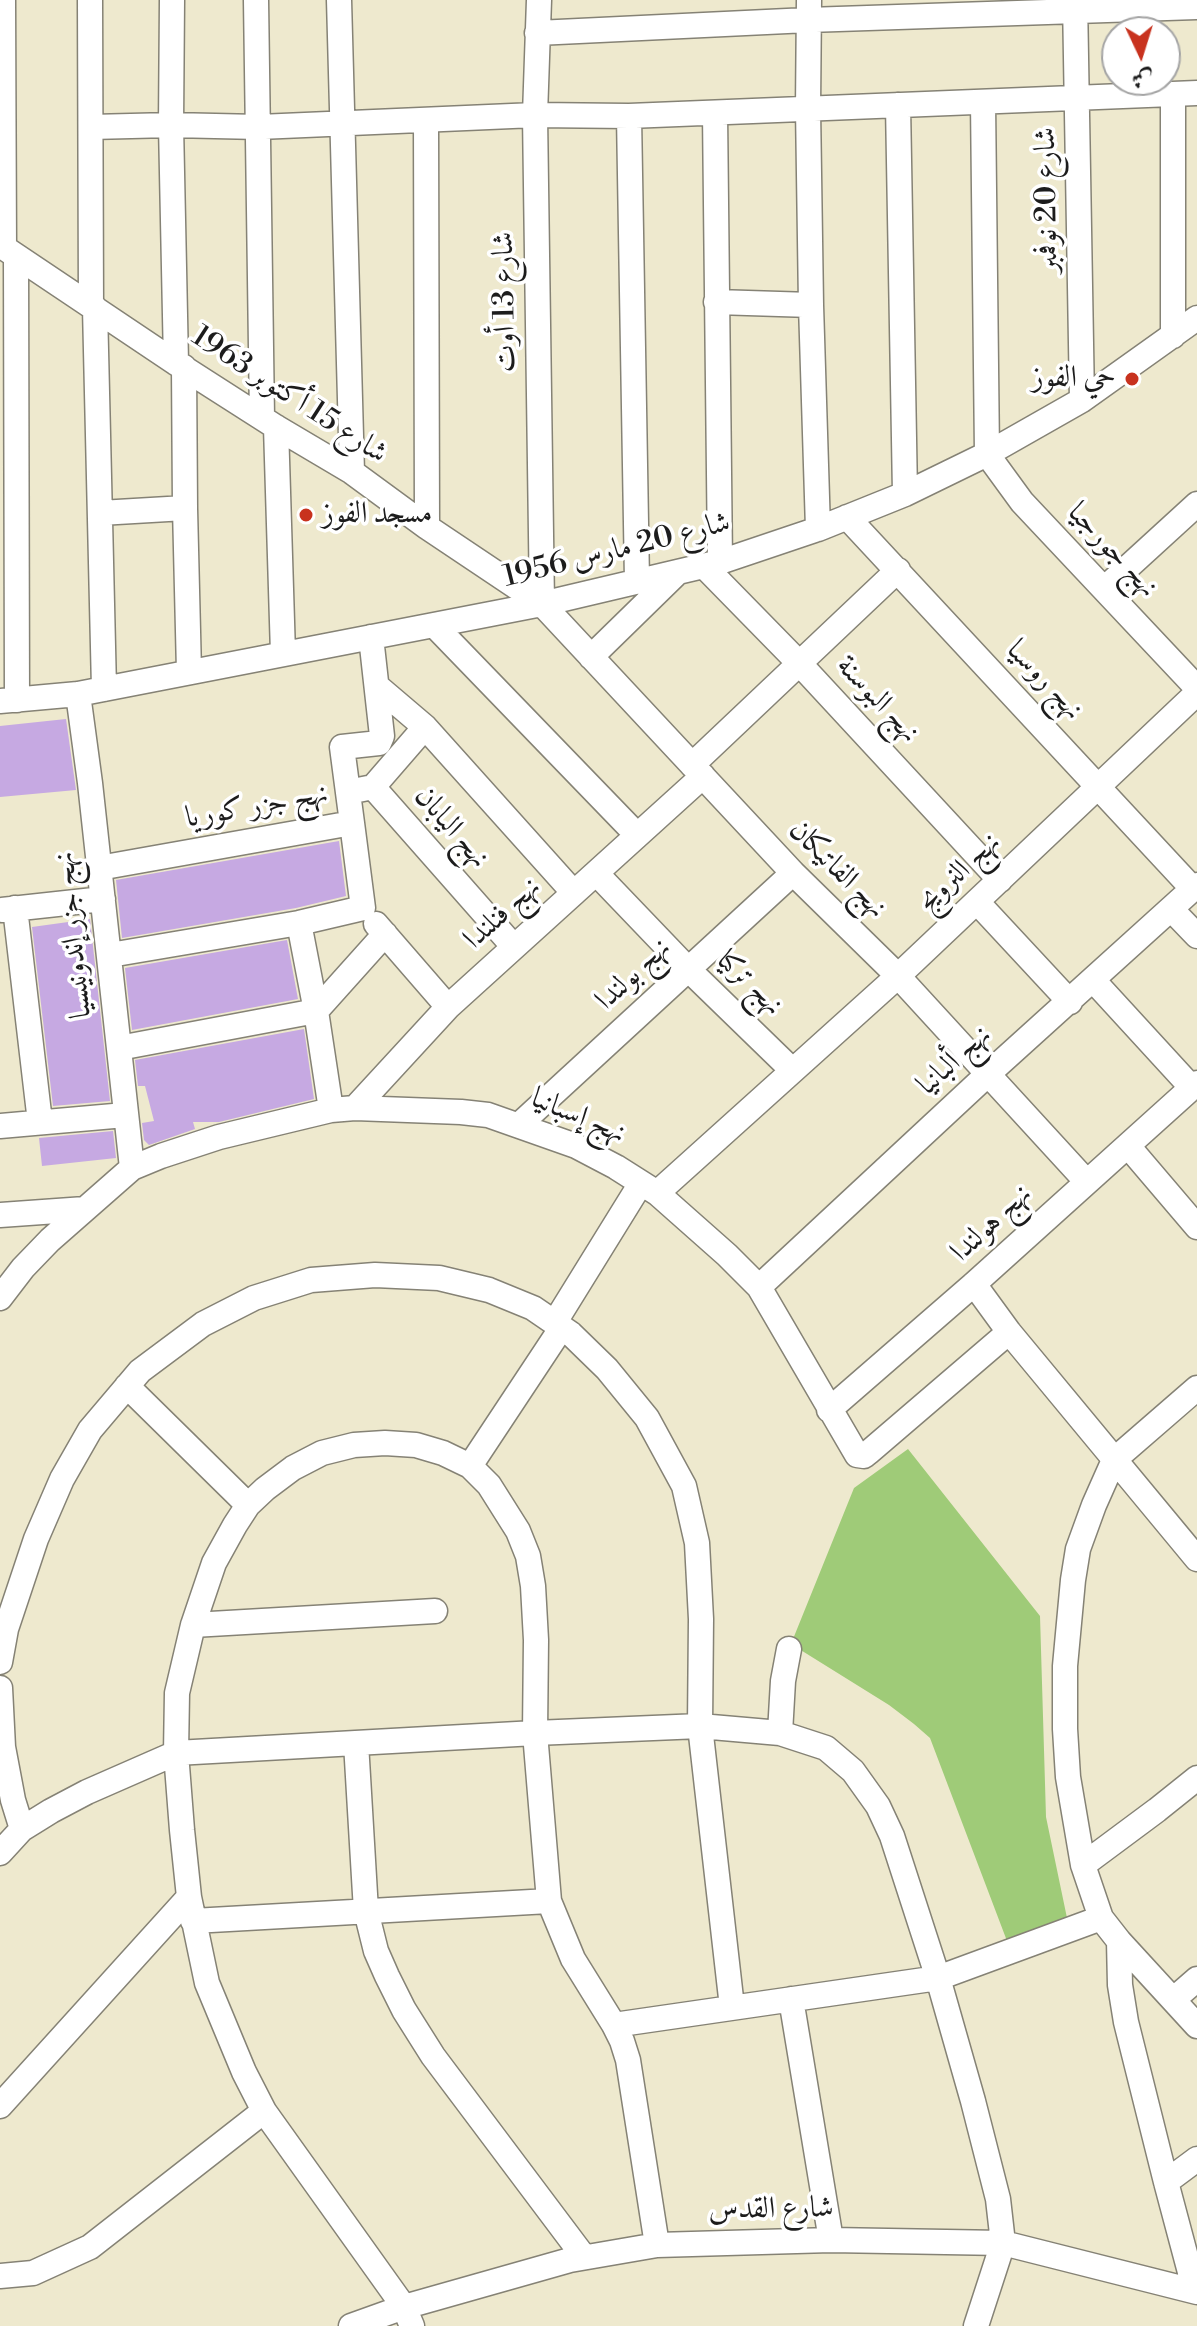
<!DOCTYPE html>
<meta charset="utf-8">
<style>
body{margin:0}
#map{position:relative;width:1197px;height:2326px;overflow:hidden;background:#eee9ce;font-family:"Libre Bodoni",Amiri,serif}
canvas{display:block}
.north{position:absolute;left:1101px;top:16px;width:80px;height:80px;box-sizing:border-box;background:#fff;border:2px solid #a4a4a4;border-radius:50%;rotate:176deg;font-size:22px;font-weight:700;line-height:32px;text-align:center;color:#1c1c1c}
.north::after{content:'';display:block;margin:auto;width:28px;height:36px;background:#c8321e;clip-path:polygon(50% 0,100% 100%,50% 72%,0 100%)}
</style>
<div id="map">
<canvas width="1197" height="2326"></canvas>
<div class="north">ش</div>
</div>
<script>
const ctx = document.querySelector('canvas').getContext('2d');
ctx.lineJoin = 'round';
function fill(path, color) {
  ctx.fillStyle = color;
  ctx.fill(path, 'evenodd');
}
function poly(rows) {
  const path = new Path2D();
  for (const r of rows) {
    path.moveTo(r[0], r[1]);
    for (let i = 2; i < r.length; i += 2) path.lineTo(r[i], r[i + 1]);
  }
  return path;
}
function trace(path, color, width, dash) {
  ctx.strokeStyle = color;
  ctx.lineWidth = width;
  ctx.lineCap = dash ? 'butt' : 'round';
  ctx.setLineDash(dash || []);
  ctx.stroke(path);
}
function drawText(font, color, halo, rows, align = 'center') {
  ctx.font = font + ' "Libre Bodoni",Amiri,serif';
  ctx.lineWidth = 7;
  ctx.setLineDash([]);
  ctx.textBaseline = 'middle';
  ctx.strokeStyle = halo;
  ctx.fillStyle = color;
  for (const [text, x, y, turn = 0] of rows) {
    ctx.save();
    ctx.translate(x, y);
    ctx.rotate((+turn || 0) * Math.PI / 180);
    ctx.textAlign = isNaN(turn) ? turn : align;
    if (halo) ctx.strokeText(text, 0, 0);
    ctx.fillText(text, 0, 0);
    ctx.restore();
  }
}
const green = poly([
 [908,1449,1040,1616,1046,1817,1067,1918,1007,1941,930,1738,914,1724,889,1705,791,1644,854,1488]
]);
const building = poly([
 [66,719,76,790,0,797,0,726],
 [339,841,346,896,296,908,122,938,116,880],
 [90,919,110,1101,53,1106,32,927],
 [287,940,298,999,132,1030,125,968],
 [304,1029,314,1099,219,1122,193,1122,195,1129,149,1145,144,1140,142,1123,154,1121,145,1086,138,1086,135,1060],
 [113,1131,116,1158,42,1166,39,1138]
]);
const minor = poly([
 [3,0,4,248],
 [90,0,91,305],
 [172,0,171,125,176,363],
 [256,0,262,417],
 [339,0,352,472],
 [539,0,535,115,542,604],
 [809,0,808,108,811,305,818,529],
 [1075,0,1082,400],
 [537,33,808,20,1197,7],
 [983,102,987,454,1022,502,1197,688],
 [898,105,905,494],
 [715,113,720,562],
 [629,116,637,581],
 [426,120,427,527],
 [91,127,171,125,259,127,535,115,629,116,1197,93],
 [0,245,176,363,276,427,352,472,427,527,542,604,793,873,898,976,1086,1181],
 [16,256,17,700],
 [716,302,811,305],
 [95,308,104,689],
 [1173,336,1173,94],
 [184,367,185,508,189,672],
 [276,427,283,654],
 [100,513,185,508],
 [847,517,1193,889],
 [704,566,799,663,1000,880],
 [1104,589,1197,504],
 [434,625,637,835],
 [591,657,678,572],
 [378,687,425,727,574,893],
 [78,694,90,783,132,1168],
 [0,701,78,694,542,604,720,562,818,529,905,494,987,454,1082,400,1197,318],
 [692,765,898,570],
 [373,787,514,947],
 [358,790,373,787,425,727],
 [99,868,352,823,342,747,379,743,382,736,371,637],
 [596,873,688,969,792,1070],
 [977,902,1070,1002],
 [15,908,40,1122],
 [1171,909,1197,936],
 [2,910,103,899],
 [376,924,448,1007],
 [110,955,299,923,363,908,352,823],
 [1093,980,1192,1088],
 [119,1048,316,1011,299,923],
 [355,1108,448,1007,703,776],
 [331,1110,316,1011,385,934],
 [519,1125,793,873],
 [0,1126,125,1115],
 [1128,1146,1197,1227],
 [657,1193,898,976,1197,693],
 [0,1215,85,1209],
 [974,1284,1009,1332,1197,1559],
 [759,1287,988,1074,1197,885],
 [0,1298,23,1268,50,1240,132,1168,161,1156,219,1137,331,1110,355,1108,461,1112,488,1115,576,1146,616,1167,657,1193,727,1255,759,1287,857,1455,864,1456,869,1452,1009,1332],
 [555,1322,641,1183],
 [127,1386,248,1505],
 [1197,1388,1114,1460,1094,1505,1078,1549,1073,1580,1065,1666,1065,1729,1068,1777,1083,1865,1101,1918,1119,1941,1197,2026],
 [829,1410,974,1284,1197,1083],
 [470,1466,562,1327],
 [193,1625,435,1611],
 [0,1662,6,1629,36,1539,62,1479,90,1430,140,1371,203,1324,254,1298,311,1280,375,1275,439,1278,489,1290,533,1308,571,1334,607,1369,647,1418,684,1486,697,1543,701,1619,700,1726,732,2007],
 [0,1688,3,1747,13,1800,22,1829],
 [780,1733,783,1681,789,1649],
 [356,1743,366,1911,376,1951,387,1976,404,2010,433,2056,584,2257],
 [0,1853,22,1829,51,1811,87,1792,176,1753,535,1733,700,1726,780,1733,826,1748,853,1771,878,1806,892,1836,938,1978,973,2101,998,2199,1003,2243,976,2326],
 [1083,1865,1157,1810,1197,1778],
 [193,1921,549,1901],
 [1119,1941,1120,1985,1126,2022,1166,2182,1195,2291],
 [791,1999,831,2240],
 [1174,1999,1197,1979],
 [614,2025,938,1978,1101,1918],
 [0,2106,189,1897],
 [1166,2182,1197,2159],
 [0,2276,33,2273,90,2247,264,2111],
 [351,2326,404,2307,570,2260,657,2245,831,2240,1003,2243,1197,2292],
 [412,2326,404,2307,264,2111,244,2072,207,1983,189,1897,182,1830,176,1753,177,1693,193,1625,214,1563,235,1525,248,1505,265,1489,293,1468,322,1453,354,1445,385,1443,416,1445,443,1453,470,1466,489,1485,518,1531,528,1556,533,1586,536,1640,535,1733,549,1901,573,1959,614,2025,622,2041,628,2060,657,2245]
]);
const markers = [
 [1132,379,8,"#c8321e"],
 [306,515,8,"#c8321e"]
];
const streetNames = [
 ["شارع 20 نوفمبر",1048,200,-91],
 ["شارع 13 أوت",506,302,-91],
 ["شارع 15 أكتوبر 1963",289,396,33],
 ["شارع 20 مارس 1956",617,551,-14],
 ["نهج جورجيا",1112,551,47],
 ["نهج روسيا",1044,681,47],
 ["نهج البوسنة",877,700,47],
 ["نهج جزر كوريا",257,807,-10],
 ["نهج اليابان",451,828,49],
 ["نهج الفاتيكان",837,870,45],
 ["نهج النرويج",960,873,-43],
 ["نهج فنلندا",503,914,-42],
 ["نهج جزر إندونيسيا",74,935,-96],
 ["نهج بولندا",634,975,-43],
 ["نهج تركيا",749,984,44],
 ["نهج ألبانيا",955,1061,-42],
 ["نهج إسبانيا",578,1117,23],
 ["نهج هولندا",992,1224,-43],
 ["شارع القدس",771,2210,-1]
];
const poiNames = [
 ["حي الفوز",1116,379],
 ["مسجد الفوز",322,515,"left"]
];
fill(green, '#9fcb78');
fill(building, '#c6a9e2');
trace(minor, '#858275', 27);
trace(minor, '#fff', 24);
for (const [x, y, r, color] of markers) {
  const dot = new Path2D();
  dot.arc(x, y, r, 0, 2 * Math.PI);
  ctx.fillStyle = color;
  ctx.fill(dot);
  trace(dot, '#fff', 3);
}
drawText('30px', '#1c1c1c', '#fff', streetNames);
drawText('30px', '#1c1c1c', '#fff', poiNames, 'right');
</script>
